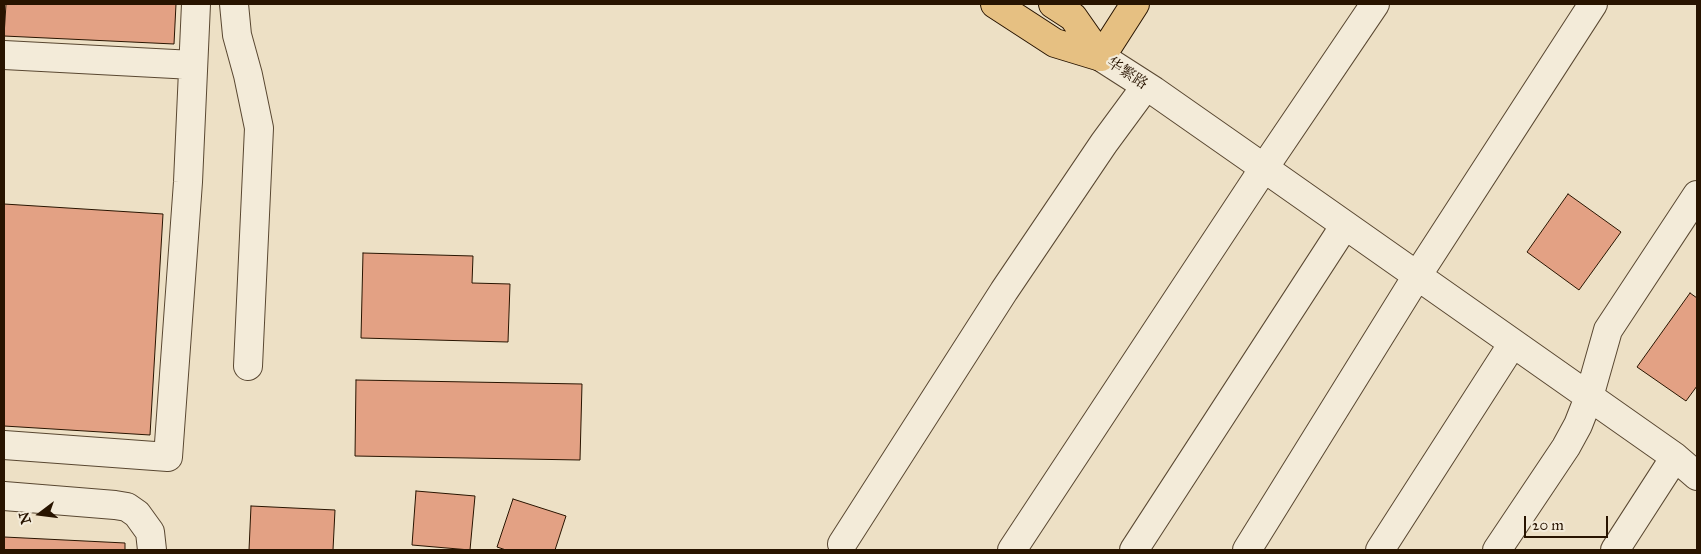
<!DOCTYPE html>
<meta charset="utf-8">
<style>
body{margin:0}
#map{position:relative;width:1701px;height:554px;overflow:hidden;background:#ede0c5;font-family:"IM FELL Great Primer",serif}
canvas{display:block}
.frame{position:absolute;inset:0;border:5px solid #281400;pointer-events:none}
.north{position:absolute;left:15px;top:489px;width:50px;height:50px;-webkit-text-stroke:4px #f3ebd9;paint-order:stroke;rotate:255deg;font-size:14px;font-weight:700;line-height:20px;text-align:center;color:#281400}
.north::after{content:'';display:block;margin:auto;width:18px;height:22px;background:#281400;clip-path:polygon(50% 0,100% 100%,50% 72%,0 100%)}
.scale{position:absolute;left:1524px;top:516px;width:84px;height:22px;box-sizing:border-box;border:2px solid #281400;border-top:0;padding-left:6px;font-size:15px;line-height:18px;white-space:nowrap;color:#281400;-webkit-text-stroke:4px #f3ebd9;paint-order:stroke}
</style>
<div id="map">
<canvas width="1701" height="554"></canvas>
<div class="frame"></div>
<div class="north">N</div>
<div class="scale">20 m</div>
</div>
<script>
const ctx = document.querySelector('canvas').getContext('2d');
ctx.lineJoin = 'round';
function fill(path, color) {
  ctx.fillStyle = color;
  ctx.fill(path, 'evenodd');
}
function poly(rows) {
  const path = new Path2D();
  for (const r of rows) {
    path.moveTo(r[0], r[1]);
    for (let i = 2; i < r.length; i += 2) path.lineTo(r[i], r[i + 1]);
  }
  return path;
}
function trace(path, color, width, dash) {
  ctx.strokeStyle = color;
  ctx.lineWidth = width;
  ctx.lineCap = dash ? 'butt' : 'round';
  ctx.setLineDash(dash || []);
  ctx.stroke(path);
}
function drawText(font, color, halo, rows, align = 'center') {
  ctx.font = font + ' "IM FELL Great Primer","Noto Serif SC",serif';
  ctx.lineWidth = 4.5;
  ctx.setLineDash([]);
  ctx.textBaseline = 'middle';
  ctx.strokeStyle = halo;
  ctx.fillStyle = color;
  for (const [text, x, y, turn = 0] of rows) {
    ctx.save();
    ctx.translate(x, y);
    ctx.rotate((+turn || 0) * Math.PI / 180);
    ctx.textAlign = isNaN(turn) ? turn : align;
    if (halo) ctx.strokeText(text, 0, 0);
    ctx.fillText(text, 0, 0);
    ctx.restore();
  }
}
const building = poly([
 [6,4,176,4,174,44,4,36,6,4],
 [1568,194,1621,232,1579,290,1527,252,1568,194],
 [4,204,163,214,150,435,4,426,4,204],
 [363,253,473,256,472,283,510,284,508,342,361,338,363,253],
 [1690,293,1697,298,1697,386,1686,401,1637,367,1690,293],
 [356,380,582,384,580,460,355,456,356,380],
 [416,491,475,496,470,550,412,545,416,491],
 [513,499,566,516,555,550,506,550,497,547,513,499],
 [251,506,335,510,333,550,249,550,251,506],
 [4,537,125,543,125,550,4,550,4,537]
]);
const minor = poly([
 [234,4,237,35,248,75,259,128,248,366],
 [4,55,193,65],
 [1101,57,1154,91,1264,168,1675,457,1697,476],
 [4,445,168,457,188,182,196,4],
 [4,496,115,505,127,507,137,514,150,532,152,550],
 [842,544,1004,291,1104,143,1146,86],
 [1012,550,1264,168,1375,4],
 [1134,550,1345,225],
 [1247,550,1417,276,1593,4],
 [1380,550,1513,343],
 [1497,550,1566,447,1578,425,1589,397,1608,330,1697,195],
 [1615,550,1675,457]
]);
const major = poly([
 [995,4,1055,43,1101,57],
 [1053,4,1073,17,1101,57],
 [1101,57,1135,4]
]);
const streetNames = [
 ["华繁路",1127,74,33]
];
fill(building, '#e3a184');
trace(building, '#281400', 1);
trace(minor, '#594731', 30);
trace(major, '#281400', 30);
trace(minor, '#f3ebd9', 28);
trace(major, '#e6c082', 28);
drawText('15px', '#281400', '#f3ebd9', streetNames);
</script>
